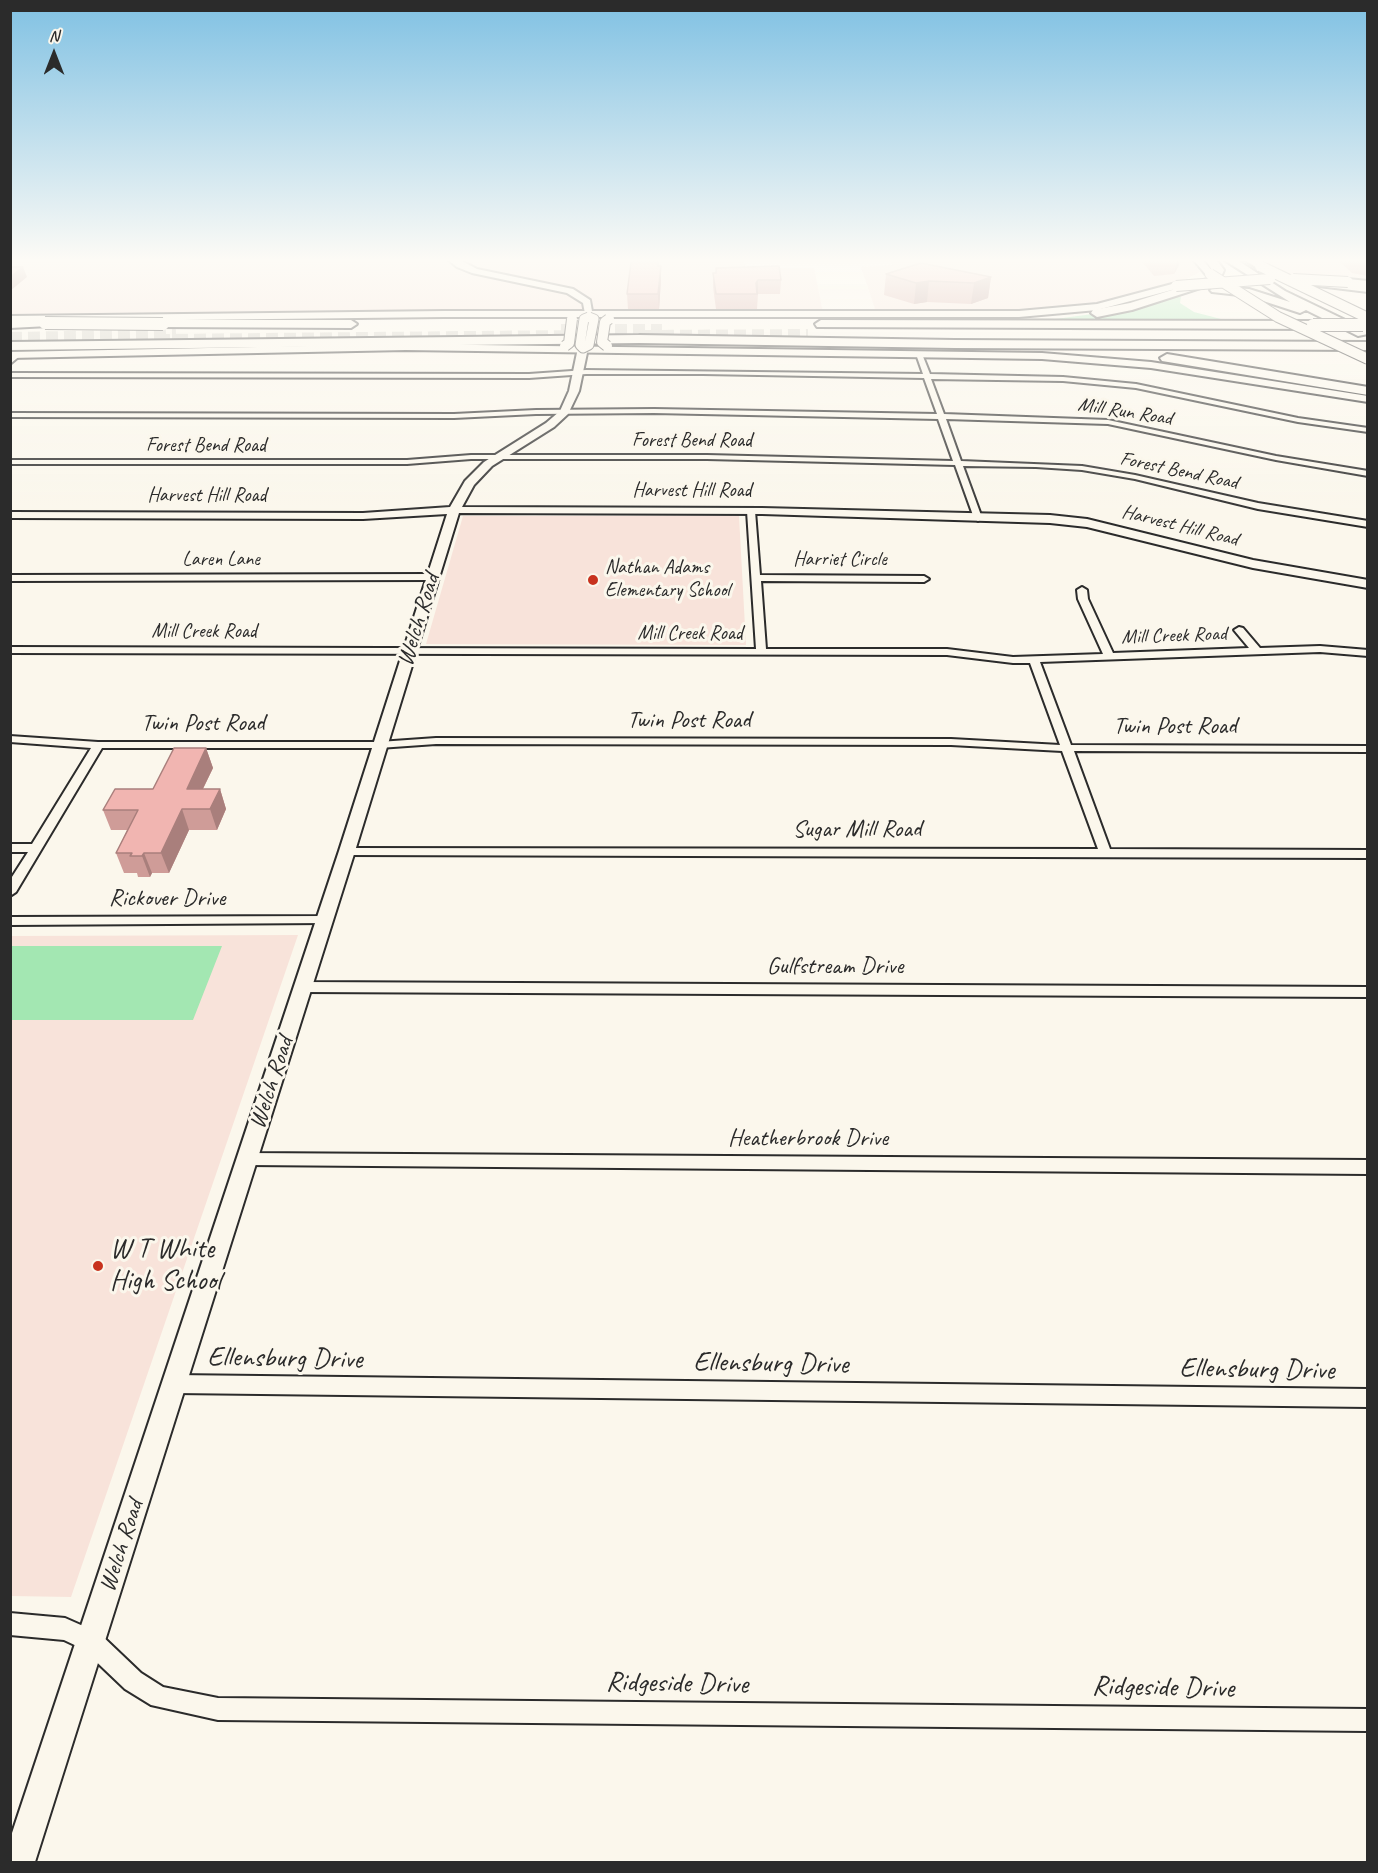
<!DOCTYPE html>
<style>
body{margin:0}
#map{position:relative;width:1378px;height:1873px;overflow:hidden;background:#fbf7ec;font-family:Caveat,sans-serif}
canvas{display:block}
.frame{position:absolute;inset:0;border:12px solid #2b2b2b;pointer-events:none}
.north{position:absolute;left:24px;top:24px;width:60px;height:60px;-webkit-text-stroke:4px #fbf7ec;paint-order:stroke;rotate:0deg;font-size:16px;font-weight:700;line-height:24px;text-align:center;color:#2b2b2b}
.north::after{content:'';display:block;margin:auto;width:21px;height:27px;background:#2b2b2b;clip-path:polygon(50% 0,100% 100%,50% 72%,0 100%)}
</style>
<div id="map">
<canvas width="1378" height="1873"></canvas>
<div class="frame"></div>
<div class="north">N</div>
</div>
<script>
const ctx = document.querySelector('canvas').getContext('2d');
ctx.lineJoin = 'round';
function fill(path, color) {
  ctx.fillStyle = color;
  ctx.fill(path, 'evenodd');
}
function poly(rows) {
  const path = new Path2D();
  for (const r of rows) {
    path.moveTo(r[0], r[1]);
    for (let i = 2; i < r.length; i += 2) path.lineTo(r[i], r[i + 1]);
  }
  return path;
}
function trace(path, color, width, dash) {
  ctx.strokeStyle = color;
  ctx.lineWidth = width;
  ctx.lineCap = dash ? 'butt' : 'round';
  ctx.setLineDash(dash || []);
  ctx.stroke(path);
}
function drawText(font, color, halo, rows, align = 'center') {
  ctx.font = font + ' Caveat,sans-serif';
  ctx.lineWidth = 6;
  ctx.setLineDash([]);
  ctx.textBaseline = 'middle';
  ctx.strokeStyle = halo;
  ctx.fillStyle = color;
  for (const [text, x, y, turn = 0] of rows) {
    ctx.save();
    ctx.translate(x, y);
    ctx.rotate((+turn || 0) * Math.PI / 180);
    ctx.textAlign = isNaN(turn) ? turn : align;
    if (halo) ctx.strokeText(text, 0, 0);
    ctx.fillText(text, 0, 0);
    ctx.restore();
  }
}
const built = poly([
 [10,258,744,258,745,268,814,268,823,312,610,311,11,318],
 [887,258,1190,258,1200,272,1176,284,1101,304,1023,312,876,312,861,267,893,265],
 [1253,258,1367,258,1367,283,1295,277],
 [463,516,739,516,746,645,426,644],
 [298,935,71,1597,11,1596,11,936]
]);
const green = poly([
 [1175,296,1181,297,1180,303,1194,312,1221,319,1048,320,1122,310],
 [11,946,222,946,193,1020,11,1020]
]);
const motorwayTunnel = poly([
 [561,330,662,330],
 [644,336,808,335],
 [10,338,176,335],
 [158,340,574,336]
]);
const minor = poly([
 [919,352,922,354,930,374,1063,377,1136,384,1298,418,1368,428,1368,432,1298,422,1136,388,1063,381,931,379,944,414,1108,420,1276,456,1368,471,1368,476,1276,460,1108,424,946,419,961,461,1082,466,1135,475,1258,503,1368,521,1368,527,1258,509,1135,479,1082,470,1036,467,963,466,982,518,978,521,974,518,955,465,707,459,471,459,407,464,10,464,10,460,407,460,471,455,707,455,953,461,938,419,654,413,536,414,454,418,10,417,10,413,454,414,536,410,654,409,937,414,924,378,703,374,586,374,529,378,10,377,10,373,529,374,586,370,923,374,916,354,919,352],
 [17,353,22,354,10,364,10,358,17,353],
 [751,508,755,511,760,575,924,576,929,579,924,582,761,581,766,649,947,649,1013,657,1103,654,1078,599,1077,590,1082,587,1087,590,1088,599,1113,653,1249,648,1234,630,1239,627,1243,628,1260,648,1320,646,1368,650,1368,656,1320,652,1040,662,1071,745,1368,746,1368,752,1074,751,1110,849,1368,850,1368,858,347,855,343,854,341,851,343,848,1098,849,1062,751,951,745,436,744,379,748,102,748,16,892,10,896,10,880,28,852,10,852,10,844,32,844,91,748,10,742,10,736,98,742,379,742,436,738,951,739,1060,745,1030,663,1013,663,947,655,10,653,10,647,756,649,747,511,751,508],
 [10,575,432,574,437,577,432,580,10,581,10,575],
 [324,916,329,917,331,920,329,923,10,925,10,917,324,916],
 [303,982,1368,987,1368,997,303,992,298,991,296,987,298,983,303,982],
 [247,1153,1368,1160,1368,1174,247,1165,241,1164,239,1159,241,1154,247,1153],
 [175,1375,1368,1389,1368,1407,175,1393,168,1390,166,1384,168,1378,175,1375],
 [10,1613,65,1618,99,1633,141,1673,163,1687,218,1698,1368,1709,1368,1731,218,1720,151,1705,125,1689,83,1649,64,1640,10,1635,10,1613]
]);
const tertiary = poly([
 [446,258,456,258,477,269,573,289,590,300,593,317,586,319,583,303,567,293,472,273,457,267,446,258],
 [583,345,588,348,579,391,568,414,554,427,492,466,474,485,462,507,762,508,1050,515,1087,519,1253,560,1368,580,1368,588,1253,568,1087,527,1050,523,762,514,459,513,355,851,35,1862,10,1862,10,1839,339,851,447,514,363,519,10,518,10,512,363,513,450,507,465,481,484,462,546,423,560,411,569,391,578,348,583,345]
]);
const secondary = poly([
 [1192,258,1201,258,1213,272,1213,276,1207,276,1192,258],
 [1242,258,1253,258,1264,266,1257,268,1242,258],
 [1348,279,1368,281,1368,287,1345,284,1345,280,1348,279],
 [1176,283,1180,286,1179,288,1097,310,1019,317,444,317,10,322,10,316,444,311,1019,311,1097,304,1176,283],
 [406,344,1042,353,1151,362,1368,396,1368,402,1151,368,1042,359,406,350,10,358,10,352,406,344]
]);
const motorway = poly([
 [1204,258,1215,258,1224,270,1219,282,1132,310,1097,317,1091,313,1093,310,1130,303,1211,278,1212,270,1204,258],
 [1221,258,1234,258,1285,291,1366,330,1368,334,1358,336,1306,310,1300,313,1248,296,1212,292,1210,290,1216,287,1249,289,1290,302,1221,258],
 [1314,280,1368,285,1368,292,1310,285,1308,283,1314,280],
 [45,319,51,323,49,326,10,328,10,320,45,319],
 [163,320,351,320,357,324,351,328,159,327,157,324,159,321,163,320],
 [821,320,1313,321,1319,325,1313,329,817,327,815,324,821,320],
 [639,335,955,340,1368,342,1368,350,955,348,639,343,10,350,10,342,639,335],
 [1167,354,1368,387,1368,395,1162,361,1160,358,1167,354]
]);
const tertiaryBridge = poly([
 [589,317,594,319,589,345,583,348,580,345,584,319,589,317]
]);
const secondaryBridge = poly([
 [1260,266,1368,318],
 [1210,274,1278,317,1368,359],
 [1293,279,1348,282],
 [1176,286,1270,279],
 [565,346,569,343,572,319],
 [607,346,602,342,605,322,609,319]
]);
const motorwayBridge = poly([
 [45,323,163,324],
 [1313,325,1363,325]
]);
const wall = poly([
 [1139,258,1181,258,1178,267,1174,274,1154,276],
 [1327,258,1368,258,1368,276,1352,273,1339,261],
 [658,266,661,266,661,280,659,309,628,309,627,294],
 [713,273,781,280,780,294,758,294,757,309,716,309,713,287],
 [886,274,991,277,988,298,971,304,927,302,914,304,884,295],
 [206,748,213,768,203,789,220,789,226,809,217,830,189,830,169,873,152,873,150,877,138,877,137,873,124,873,116,853,127,830,111,830,103,810,153,789]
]);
const shadedWall = poly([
 [1178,258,1181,258,1178,267,1174,274],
 [661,266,661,280,659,309,658,294],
 [23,267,27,277,10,291,10,277],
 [991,277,988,298,971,304,974,283],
 [758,280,758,294,757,295,756,283],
 [929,281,927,302,914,304,916,283],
 [206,748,213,768,193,809,187,789],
 [220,789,226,809,217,830,210,809],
 [182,809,189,830,169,873,161,853],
 [144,853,152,873,150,877,142,856]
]);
const building = poly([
 [631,262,658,262,658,266,661,266,658,294,627,294,631,262],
 [921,263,991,277,974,283,929,281,916,283,886,274,921,263],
 [779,266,781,280,758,280,756,283,757,294,716,294,713,273,716,273,716,268,779,266],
 [10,267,23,267,10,277,10,267],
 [174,748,206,748,187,789,220,789,210,809,182,809,161,853,144,853,142,856,130,856,132,853,116,853,138,810,103,810,115,789,153,789,174,748]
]);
const markers = [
 [593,580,6,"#c8321e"],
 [98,1266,6,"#c8321e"]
];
const farStreetnames = [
 ["Mill Run Road",1125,412,9],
 ["Forest Bend Road",692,441],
 ["Forest Bend Road",206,446],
 ["Forest Bend Road",1179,471,12],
 ["Harvest Hill Road",692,491],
 ["Harvest Hill Road",207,496],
 ["Harvest Hill Road",1180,526,14],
 ["Laren Lane",221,560],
 ["Harriet Circle",840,560],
 ["Mill Creek Road",204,632],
 ["Mill Creek Road",690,634],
 ["Mill Creek Road",1174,636,-2]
];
const farPoinames = [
 ["Nathan Adams",605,568],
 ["Elementary School",605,591]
];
const streetNames = [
 ["Welch Road",419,620,-73],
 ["Twin Post Road",689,721],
 ["Twin Post Road",203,724],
 ["Twin Post Road",1175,727],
 ["Sugar Mill Road",857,830],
 ["Rickover Drive",167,899],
 ["Gulfstream Drive",835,967],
 ["Welch Road",272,1083,-72],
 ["Heatherbrook Drive",808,1139],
 ["Welch Road",122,1546,-72]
];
const nearPoinames = [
 ["W T White",110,1250],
 ["High School",110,1282]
];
const nearStreetnames = [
 ["Ellensburg Drive",285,1359,1],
 ["Ellensburg Drive",771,1364,1],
 ["Ellensburg Drive",1257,1370,1],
 ["Ridgeside Drive",677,1684,1],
 ["Ridgeside Drive",1163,1688,1]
];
fill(built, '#f8e3da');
fill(green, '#a3e7b2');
trace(motorwayTunnel, '#d1cec5', 12, [12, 6]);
trace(minor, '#2b2b2b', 4);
trace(tertiary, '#2b2b2b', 4);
trace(secondary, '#2b2b2b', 4);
trace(motorway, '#2b2b2b', 4);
fill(minor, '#fbf7ec');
fill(tertiary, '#fbf7ec');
fill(secondary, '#fbf7ec');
fill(motorway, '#fbf7ec');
trace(tertiaryBridge, '#2b2b2b', 11, []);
trace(secondaryBridge, '#2b2b2b', 12, []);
trace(motorwayBridge, '#2b2b2b', 14, []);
trace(tertiaryBridge, '#fbf7ec', 9);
trace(secondaryBridge, '#fbf7ec', 10);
trace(motorwayBridge, '#fbf7ec', 12);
fill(wall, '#cf9c98');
fill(shadedWall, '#a97f7c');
fill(building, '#f1b5b1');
trace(building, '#a97f7c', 1.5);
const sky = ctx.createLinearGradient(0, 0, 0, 521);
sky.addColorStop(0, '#80c1e3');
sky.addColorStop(0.5, '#fdfbf6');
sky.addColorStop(1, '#fdfbf600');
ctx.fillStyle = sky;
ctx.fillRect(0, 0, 1378, 521);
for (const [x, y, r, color] of markers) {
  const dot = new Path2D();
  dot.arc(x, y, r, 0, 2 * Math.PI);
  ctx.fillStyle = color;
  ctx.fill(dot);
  trace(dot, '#fbf7ec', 2);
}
drawText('20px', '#2b2b2b', '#fbf7ec', farStreetnames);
drawText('20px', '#2b2b2b', '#fbf7ec', farPoinames, 'left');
drawText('24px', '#2b2b2b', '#fbf7ec', streetNames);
drawText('28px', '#2b2b2b', '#fbf7ec', nearPoinames, 'left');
drawText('28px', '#2b2b2b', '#fbf7ec', nearStreetnames);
</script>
